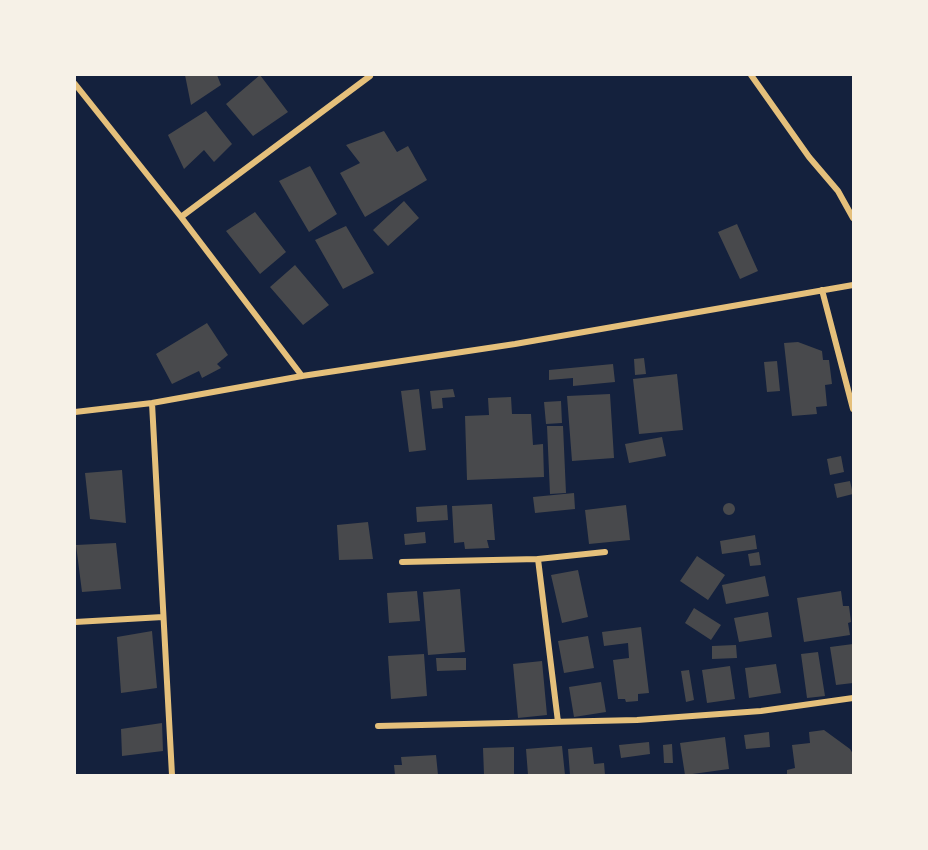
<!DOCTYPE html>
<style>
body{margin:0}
#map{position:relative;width:928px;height:850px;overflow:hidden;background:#14213d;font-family:"Fira Sans Condensed",sans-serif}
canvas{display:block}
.frame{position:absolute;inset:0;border:76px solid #f6f1e7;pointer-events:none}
</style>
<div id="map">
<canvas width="928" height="850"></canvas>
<div class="frame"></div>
</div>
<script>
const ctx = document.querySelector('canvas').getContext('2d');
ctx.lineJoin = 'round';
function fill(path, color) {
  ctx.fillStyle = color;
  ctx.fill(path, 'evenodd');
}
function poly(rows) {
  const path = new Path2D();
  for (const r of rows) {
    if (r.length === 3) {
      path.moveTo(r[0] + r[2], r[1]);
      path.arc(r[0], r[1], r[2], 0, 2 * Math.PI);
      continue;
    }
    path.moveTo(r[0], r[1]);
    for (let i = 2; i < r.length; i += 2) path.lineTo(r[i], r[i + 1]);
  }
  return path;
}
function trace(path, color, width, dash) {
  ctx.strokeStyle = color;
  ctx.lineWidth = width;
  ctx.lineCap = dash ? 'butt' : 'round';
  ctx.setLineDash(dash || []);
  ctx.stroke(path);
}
const building = poly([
 [185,75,217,75,221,85,191,105],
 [260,75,288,112,253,136,226,104],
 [206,111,232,144,214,162,204,150,184,169,168,135],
 [384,131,397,152,408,146,427,180,365,217,340,173,360,163,346,145],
 [310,166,337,214,309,232,279,181],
 [404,201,419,218,388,246,373,230],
 [255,212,286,252,260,274,226,231],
 [737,224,758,271,740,279,718,232],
 [346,226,374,273,343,289,315,240],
 [295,265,329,305,303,325,270,287],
 [207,323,228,355,217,364,221,368,202,378,199,371,172,384,156,354],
 [798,342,822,351,823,360,829,360,832,384,825,385,827,406,816,407,817,414,792,416,784,343],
 [644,358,646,374,635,375,634,359],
 [777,361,780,391,767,392,764,362],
 [613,364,615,382,573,386,573,378,549,380,549,370],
 [677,374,683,430,639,434,633,379],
 [419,389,426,450,409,452,401,391],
 [453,389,455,397,442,398,443,408,432,409,430,391],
 [610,394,614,458,572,461,567,396],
 [511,397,512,414,531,414,533,445,543,444,544,477,467,480,465,416,489,415,488,398],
 [561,401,562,423,546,424,544,402],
 [547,426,563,426,566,493,550,494],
 [662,437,666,456,629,463,625,444],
 [841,456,844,472,830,475,827,459],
 [122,470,126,523,90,519,85,473],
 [850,481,853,494,837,498,834,484],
 [574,493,575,509,535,513,533,497],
 [729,509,6],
 [492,504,495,540,487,540,489,548,465,549,464,542,454,543,452,506],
 [447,505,448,520,417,522,416,507],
 [626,505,630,540,589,544,585,510],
 [368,522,373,559,339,560,337,525],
 [425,532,426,543,405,545,404,534],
 [755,535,757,549,722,554,720,541],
 [116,543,121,589,82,592,76,545],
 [759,552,761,565,750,566,748,554],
 [697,556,725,575,708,600,680,581],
 [578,570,588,617,562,623,551,575],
 [765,576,769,596,726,604,722,585],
 [460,589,465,652,428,655,423,592],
 [417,591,420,621,389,623,387,593],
 [841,591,843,606,849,606,851,622,848,623,850,635,804,642,797,598],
 [694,608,721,625,711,640,685,623],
 [768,612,772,637,739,642,734,618],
 [641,627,649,693,638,694,638,701,626,702,625,699,618,699,613,660,629,658,628,643,604,646,602,632],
 [152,631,157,688,121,693,117,637],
 [588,636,594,668,564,673,558,641],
 [853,644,853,683,836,685,830,647],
 [736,645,737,658,712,659,712,646],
 [818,652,825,696,807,698,801,654],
 [424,654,427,696,391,699,388,656],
 [436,658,466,658,466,670,437,671],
 [542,661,547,715,518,718,513,664],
 [776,664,781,693,749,698,745,668],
 [730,666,735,699,707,703,702,670],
 [689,670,694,700,686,702,681,671],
 [601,682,606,712,574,717,569,687],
 [162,723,163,751,122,756,121,729],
 [824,730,850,749,853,754,853,775,787,775,787,770,795,768,792,745,810,743,809,732],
 [769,732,770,747,746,749,744,735],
 [725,737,729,769,685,775,680,743],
 [649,742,650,754,621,758,619,745],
 [672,744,673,763,664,763,663,745],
 [562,746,565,775,528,775,526,749],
 [514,747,514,775,484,775,483,748],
 [592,747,594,764,604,763,605,775,570,775,568,749],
 [436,755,438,775,395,775,394,765,402,765,401,757]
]);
const minor = poly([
 [751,75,809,157,838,191,853,218],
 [75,84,181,217,302,376],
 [181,217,370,76],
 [822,290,853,409],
 [152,403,172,775],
 [75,412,152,403,302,376,515,344,853,285],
 [538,559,558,722],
 [402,562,538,559,605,552],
 [75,622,163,617],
 [378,726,637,720,761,711,853,698]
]);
fill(building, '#48494c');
trace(minor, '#e5c07b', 6);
</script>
